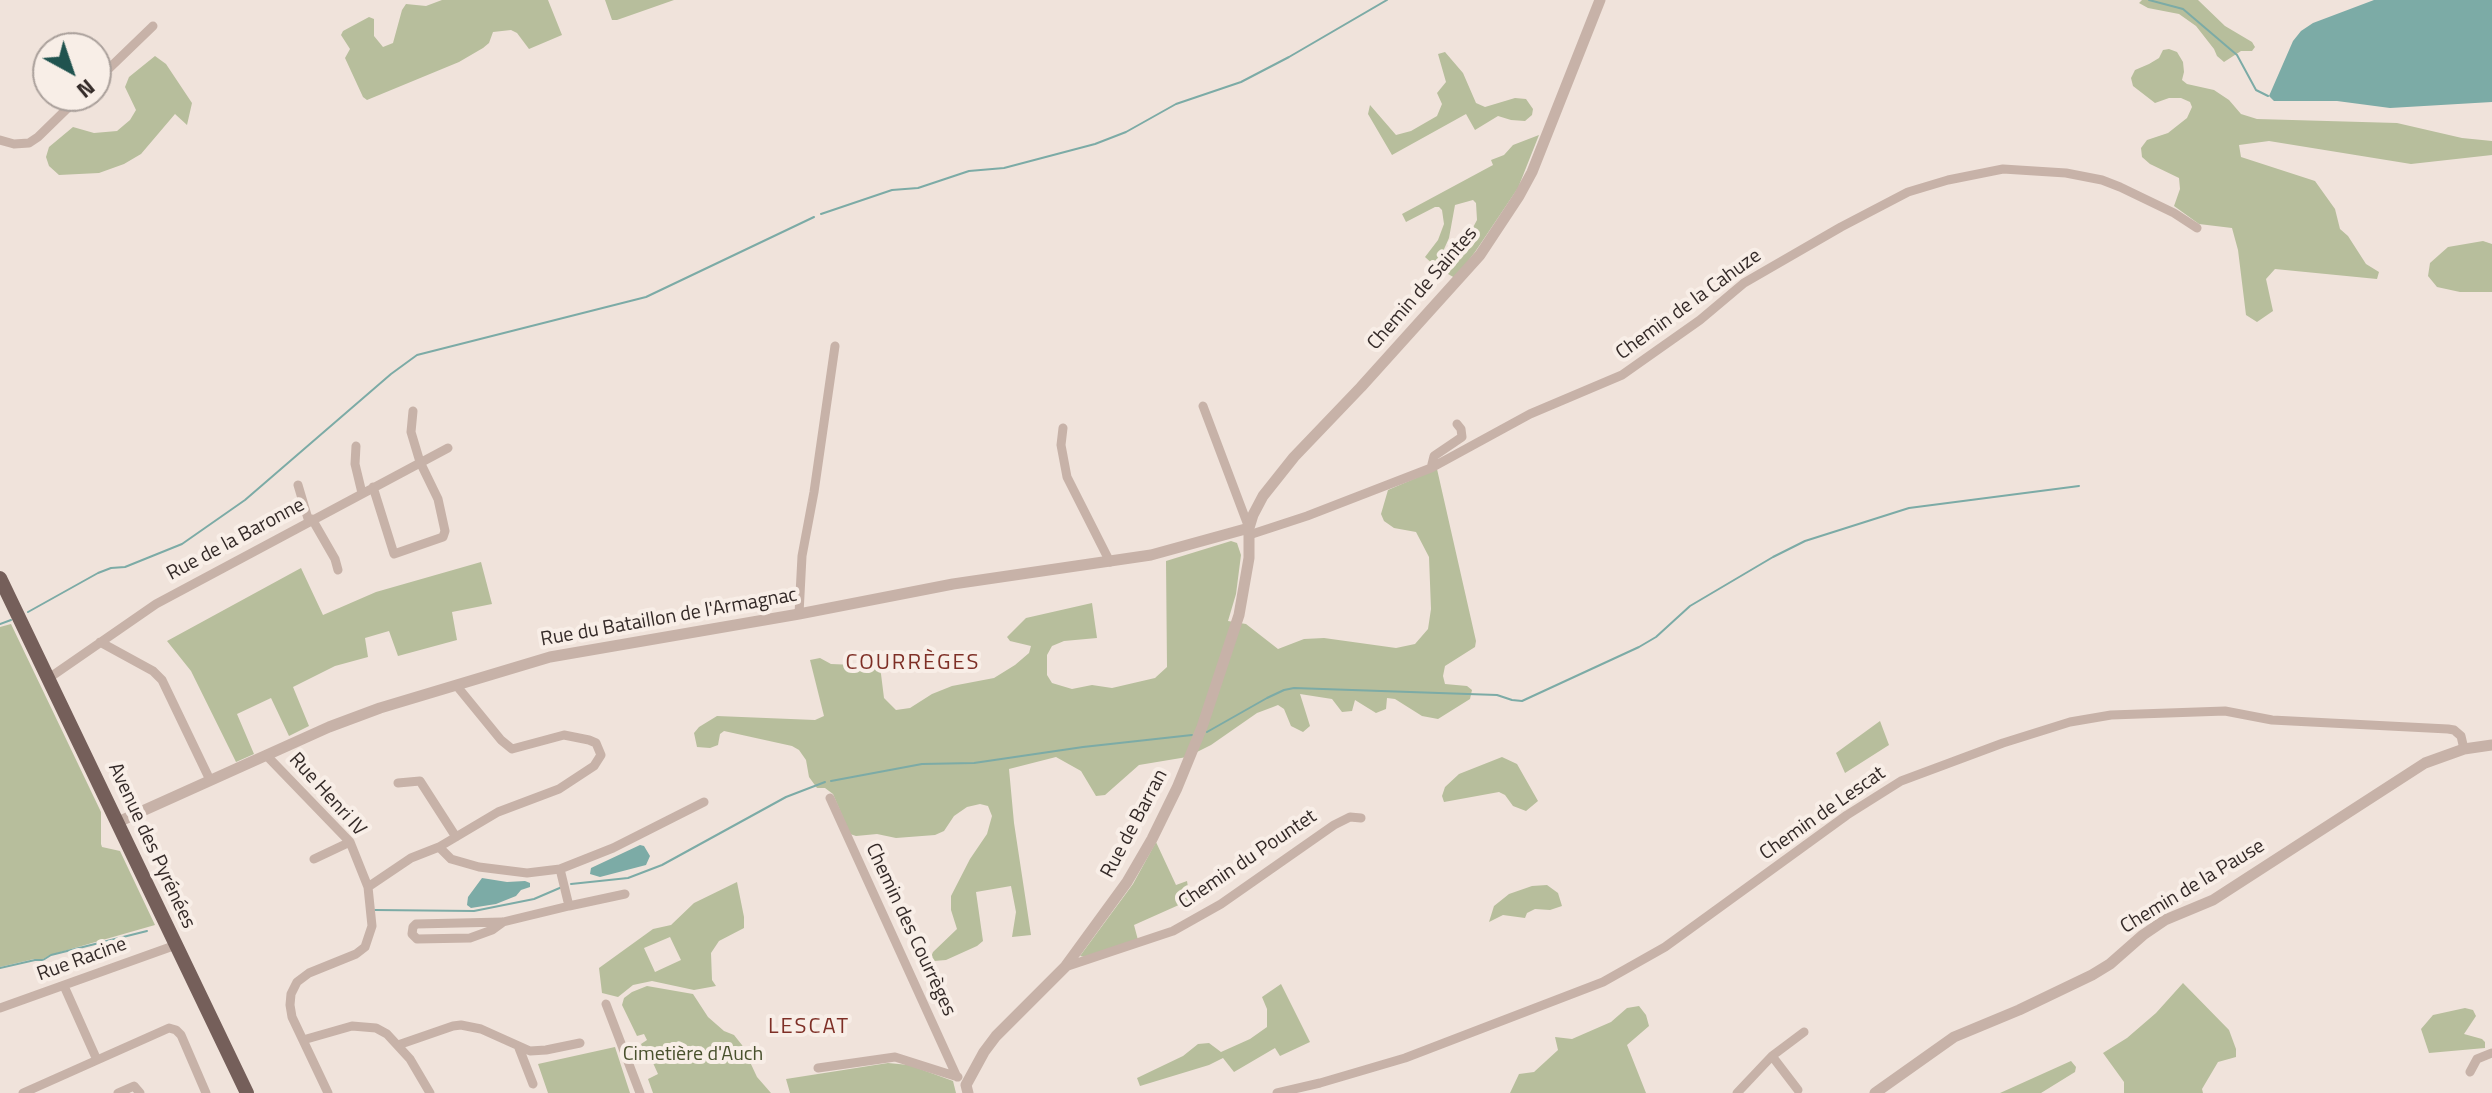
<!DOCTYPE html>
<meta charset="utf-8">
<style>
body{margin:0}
#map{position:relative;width:2492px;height:1093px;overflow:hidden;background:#f0e3db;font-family:"Titillium Web",sans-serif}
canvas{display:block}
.north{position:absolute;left:32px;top:32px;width:80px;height:80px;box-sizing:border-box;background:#f8eee7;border:2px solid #aaa09b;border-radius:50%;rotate:140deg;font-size:22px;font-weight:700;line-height:32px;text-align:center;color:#342a28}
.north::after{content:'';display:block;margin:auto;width:28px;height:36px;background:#20534f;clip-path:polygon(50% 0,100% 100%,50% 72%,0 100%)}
</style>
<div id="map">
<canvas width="2492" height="1093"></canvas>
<div class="north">N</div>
</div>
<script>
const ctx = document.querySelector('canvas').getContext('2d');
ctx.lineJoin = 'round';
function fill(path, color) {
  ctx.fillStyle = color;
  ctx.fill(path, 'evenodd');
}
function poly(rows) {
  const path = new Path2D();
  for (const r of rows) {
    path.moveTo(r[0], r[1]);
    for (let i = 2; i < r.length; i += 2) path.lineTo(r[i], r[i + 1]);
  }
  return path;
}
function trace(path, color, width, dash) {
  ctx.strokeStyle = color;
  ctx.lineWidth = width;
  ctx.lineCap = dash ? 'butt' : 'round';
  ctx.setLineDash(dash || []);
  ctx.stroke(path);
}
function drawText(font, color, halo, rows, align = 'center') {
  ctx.font = font + ' "Titillium Web",sans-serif';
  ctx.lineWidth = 8;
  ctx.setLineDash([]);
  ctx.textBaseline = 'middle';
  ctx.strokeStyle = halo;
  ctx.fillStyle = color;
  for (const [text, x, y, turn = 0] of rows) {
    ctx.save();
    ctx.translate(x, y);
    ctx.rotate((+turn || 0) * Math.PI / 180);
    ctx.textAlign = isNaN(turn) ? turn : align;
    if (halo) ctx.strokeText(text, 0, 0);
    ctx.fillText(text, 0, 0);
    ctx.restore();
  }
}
const green = poly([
 [442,0,548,0,562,35,529,49,517,33,511,30,493,32,489,43,483,48,459,62,367,100,363,97,345,58,350,49,341,35,343,31,369,17,374,19,374,36,383,47,393,43,402,10,406,4,426,6],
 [605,0,674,0,617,20,612,20],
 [2142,0,2198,0,2225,26,2252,42,2255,47,2252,51,2241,51,2224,62,2217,56,2214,49,2196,26,2179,14,2148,8,2139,3],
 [2169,49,2177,52,2183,62,2184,72,2182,80,2187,84,2214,90,2229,100,2241,114,2257,119,2397,123,2462,138,2492,141,2492,155,2411,164,2269,141,2239,145,2241,157,2315,181,2335,209,2340,229,2348,236,2366,264,2379,272,2377,279,2275,269,2266,279,2273,311,2257,322,2246,315,2238,250,2232,228,2199,224,2174,206,2180,189,2179,178,2150,164,2142,157,2141,148,2147,140,2168,133,2187,118,2192,107,2190,102,2181,98,2169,98,2155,103,2133,86,2131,78,2135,70,2149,64,2159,58,2163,50],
 [1445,52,1463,73,1476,103,1485,107,1515,98,1526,99,1533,109,1532,115,1525,121,1511,120,1498,116,1475,130,1466,114,1392,155,1368,114,1370,105,1396,135,1411,131,1437,116,1442,104,1437,93,1446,82,1438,54],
 [155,56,166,64,192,103,187,125,175,114,141,154,124,164,99,173,59,175,49,166,46,157,49,147,73,127,94,133,117,131,130,120,136,110,125,87,129,77],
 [1539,135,1518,188,1475,252,1455,278,1448,274,1477,220,1476,203,1473,200,1455,205,1449,238,1436,267,1425,257,1438,240,1444,224,1442,210,1439,207,1435,207,1406,222,1402,214,1493,165,1491,160,1504,155,1513,145],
 [2483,241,2492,244,2492,292,2460,292,2437,287,2428,276,2430,263,2448,247],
 [1437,469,1476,641,1475,647,1445,666,1443,676,1445,684,1467,686,1472,690,1470,699,1438,719,1422,716,1395,699,1387,698,1386,709,1376,713,1355,700,1352,711,1342,712,1332,699,1300,694,1310,726,1303,732,1291,726,1284,709,1278,705,1273,707,1257,713,1211,745,1187,757,1139,765,1105,795,1096,796,1081,771,1056,757,1009,769,1014,823,1031,935,1012,937,1016,912,1011,886,976,892,983,941,977,946,946,960,934,961,931,957,933,952,957,929,951,910,951,896,970,859,987,834,992,816,988,806,980,804,967,807,954,816,944,831,935,835,896,838,877,834,856,836,850,834,833,794,825,788,817,788,809,777,806,760,799,750,792,746,724,731,720,734,718,745,710,748,697,747,694,733,699,727,717,716,815,720,824,716,810,660,820,658,831,664,878,666,881,674,884,698,896,710,910,708,932,694,952,686,994,678,1015,665,1029,653,1031,646,1010,641,1007,637,1026,618,1092,603,1097,638,1064,641,1052,646,1047,655,1047,675,1052,683,1072,689,1092,685,1112,688,1155,678,1167,667,1166,561,1231,541,1237,543,1241,555,1236,594,1228,621,1246,624,1278,649,1304,639,1324,638,1396,648,1415,644,1428,629,1431,609,1429,557,1416,532,1394,528,1384,521,1381,514,1388,490],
 [481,562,492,604,452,612,457,640,398,656,389,631,365,638,368,657,335,666,293,687,309,726,289,736,271,698,237,714,254,754,236,762,191,671,167,641,301,568,323,615,376,592],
 [11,624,101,812,101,844,102,847,120,851,155,925,50,955,43,959,34,959,0,967,0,627],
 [1880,721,1889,745,1845,773,1836,753],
 [1502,757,1517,764,1538,801,1526,811,1513,806,1505,795,1499,792,1444,802,1442,796,1445,787,1459,774],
 [1156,842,1176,885,1187,881,1190,900,1134,925,1138,940,1085,957,1080,956,1133,884],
 [737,882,744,917,744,928,719,941,711,953,712,980,716,986,694,990,652,981,633,985,618,997,602,993,599,968,653,929,671,925,694,903],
 [670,937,681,960,655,972,644,948],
 [1547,885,1558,893,1562,906,1550,910,1535,909,1527,913,1525,918,1503,915,1489,922,1494,906,1509,894,1532,886],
 [2183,983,2229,1030,2236,1049,2236,1057,2218,1062,2202,1089,2203,1093,2124,1093,2124,1082,2103,1053,2127,1038,2156,1013],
 [1281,984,1310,1042,1280,1056,1275,1048,1234,1072,1223,1058,1209,1065,1140,1086,1137,1078,1183,1056,1198,1044,1209,1043,1221,1052,1250,1039,1267,1027,1267,1009,1262,997],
 [647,986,693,994,708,1017,724,1031,734,1035,742,1045,757,1077,771,1093,653,1093,648,1079,658,1074,649,1054,646,1055,641,1044,647,1040,644,1034,637,1036,622,1005,624,998,632,992],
 [1639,1006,1646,1015,1649,1026,1627,1045,1646,1093,1510,1093,1519,1074,1534,1072,1558,1050,1555,1037,1572,1039,1611,1022,1627,1008],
 [2465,1008,2473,1010,2476,1016,2464,1034,2482,1039,2485,1042,2485,1048,2429,1053,2421,1029,2433,1015],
 [615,1047,630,1093,548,1093,538,1064],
 [2071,1061,2076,1067,2075,1072,2041,1093,2000,1093],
 [888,1063,909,1065,953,1081,956,1093,790,1093,786,1079]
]);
const water = poly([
 [2374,0,2492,0,2492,102,2390,108,2337,101,2274,101,2269,96,2293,41,2301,31,2313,23],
 [640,845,644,846,650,856,646,865,600,877,590,874,591,868],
 [482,878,507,882,525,881,530,883,530,887,521,890,516,896,496,904,471,908,467,905,468,897]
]);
const stream = poly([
 [2149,0,2183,9,2237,55,2256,90,2268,96],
 [821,214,892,190,918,188,969,171,1004,168,1095,144,1126,132,1176,104,1241,82,1289,57,1387,0],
 [28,612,98,573,111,568,125,567,182,544,245,500,391,374,417,355,646,297,814,217],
 [0,624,11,620],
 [1207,732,1267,698,1284,690,1294,688,1497,695,1512,700,1522,701,1639,647,1656,637,1690,606,1773,557,1805,541,1909,508,2079,486],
 [831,781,922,764,974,763,1083,747,1192,735],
 [571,884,628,878,662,865,786,797,825,782],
 [375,910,474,911,534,899,562,887],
 [0,968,35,960,43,960,51,955,147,931]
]);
const minor = poly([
 [96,81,153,26],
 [0,140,14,144,29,143,38,137,80,96],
 [1203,406,1249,528],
 [1063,428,1061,445,1067,477,1110,562],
 [356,446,355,464,362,493],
 [1431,468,1434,456,1462,437,1461,429,1457,424],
 [298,485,309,522],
 [373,487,394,554,443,537,445,531,438,499,420,462,411,432,413,411],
 [312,519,335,559,338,570],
 [1249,535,1307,516,1431,468,1530,414,1622,375,1700,320,1744,283,1841,227,1908,192,1948,180,2003,169,2066,173,2102,180,2120,187,2174,213,2197,228],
 [799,614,802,556,814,492,835,346],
 [100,642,153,671,162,680,210,780],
 [49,678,156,604,448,448],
 [266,755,350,842,368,887,372,926,365,947,356,954,309,973,297,982,291,994,290,1005,292,1017,328,1093],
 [398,783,420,781,456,837],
 [830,798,957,1077],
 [439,847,498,812,559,789,594,766,601,755,596,743,589,740,564,735,512,749,501,740,456,685],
 [314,859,350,842],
 [560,869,569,906,625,894],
 [368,887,411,858,439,847,451,859,479,867,527,873,560,869,613,848,704,802],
 [503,922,492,930,470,938,417,939,412,934,413,927,416,924,503,922,569,906],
 [1065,967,1173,931,1221,904,1334,825,1350,817,1361,818],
 [64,986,97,1060],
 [606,1004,640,1093],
 [0,1008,176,945],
 [303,1040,352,1026,376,1028,387,1034,410,1059,430,1093],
 [398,1045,453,1026,461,1025,481,1029,530,1051,546,1050,580,1043],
 [519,1048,533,1084],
 [1772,1056,1798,1090],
 [818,1068,895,1057,958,1077],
 [2470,1072,2477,1059,2492,1053],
 [23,1093,169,1028,176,1030,181,1035,206,1093],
 [118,1093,134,1086,140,1093],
 [1277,1093,1320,1083,1405,1058,1603,982,1665,947,1847,815,1901,781,2003,743,2070,722,2111,715,2225,711,2272,720,2448,729,2454,730,2461,736,2464,749],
 [1737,1093,1772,1056,1804,1032]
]);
const tertiary = poly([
 [118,822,329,727,380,708,550,657,799,614,953,584,1151,555,1249,528],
 [968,1093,966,1085,984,1052,996,1036,1065,967,1127,882,1152,839,1177,788,1202,727,1239,615,1249,558,1249,528,1253,515,1263,496,1294,457,1361,387,1480,255,1519,196,1532,172,1600,0],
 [1875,1093,1954,1037,2019,1010,2092,975,2110,964,2143,935,2165,920,2213,900,2425,763,2464,749,2492,745]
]);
const primary = poly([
 [0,578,247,1093]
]);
const streetNames = [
 ["Chemin de Saintes",1423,289,-49],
 ["Chemin de la Cahuze",1689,305,-36],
 ["Rue de la Baronne",236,540,-28],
 ["Rue du Bataillon de l'Armagnac",669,618,-10],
 ["Rue Henri IV",327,795,48],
 ["Chemin de Lescat",1823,814,-35],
 ["Rue de Barran",1135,824,-62],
 ["Avenue des Pyrénées",151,846,65],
 ["Chemin du Pountet",1248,860,-34],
 ["Chemin de la Pause",2193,887,-31],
 ["Chemin des Courrèges",910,930,65],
 ["Rue Racine",82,960,-20]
];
const parkNames = [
 ["Cimetière d'Auch",693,1055]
];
const neighbourhoodNames = [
 ["COURRÈGES",913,664],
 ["LESCAT",809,1028]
];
fill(green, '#b7be9c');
fill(water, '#7caba6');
trace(stream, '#7caba6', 2);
trace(minor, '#c7b2a8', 9);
trace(tertiary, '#c7b2a8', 11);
trace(primary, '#755f5a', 14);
drawText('20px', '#342a28', '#f8eee7', streetNames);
drawText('20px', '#49512d', '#f8eee7', parkNames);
ctx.letterSpacing = '2px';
drawText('22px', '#7e2f26', '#f8eee7', neighbourhoodNames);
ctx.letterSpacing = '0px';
</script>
